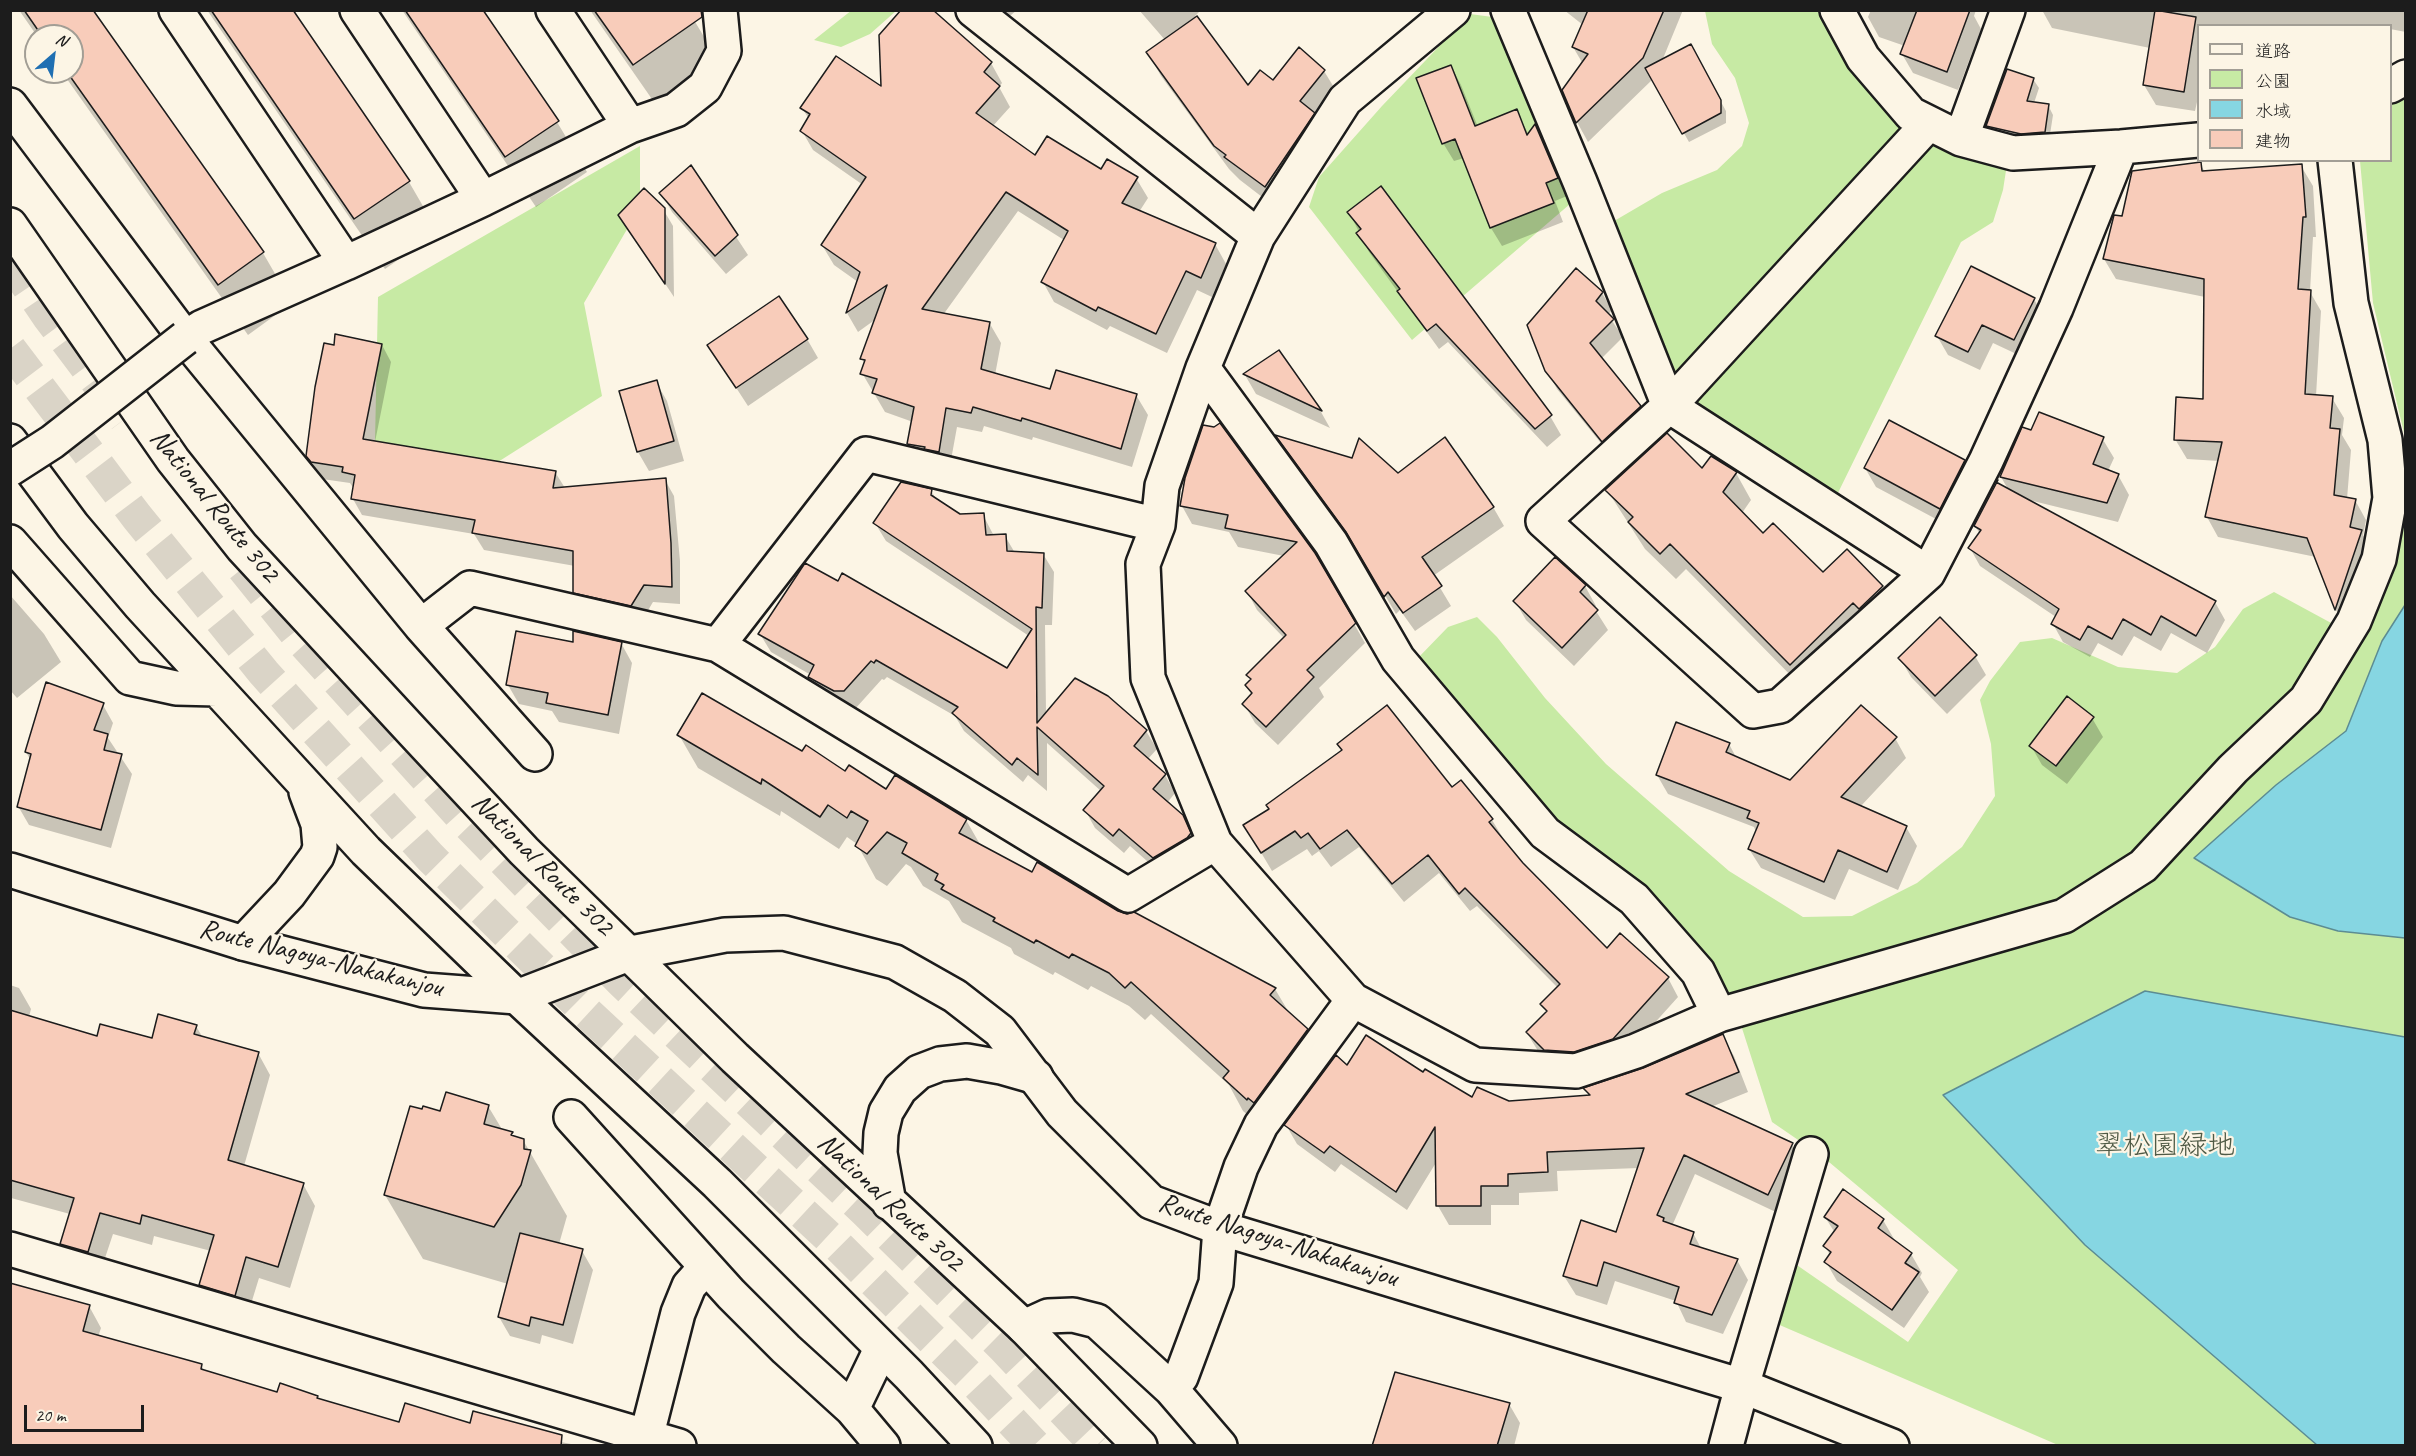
<!DOCTYPE html>
<meta charset="utf-8">
<style>
body{margin:0}
#map{position:relative;width:2416px;height:1456px;overflow:hidden;background:#fcf5e5;font-family:Caveat,"Klee One",sans-serif}
canvas{display:block}
.frame{position:absolute;inset:0;border:12px solid #1c1c1c;pointer-events:none}
.legend{position:absolute;left:2197px;top:24px;width:195px;height:138px;box-sizing:border-box;background:#fcf5e5;border:2px solid #a29e95;margin:0;padding:8px 10px;list-style:none;font-size:18px;color:#1c1c1c}
.legend li{display:flex;align-items:center;gap:12px;height:30px}
.legend b{width:30px;border:2px solid #a29e95}
.north{position:absolute;left:24px;top:24px;width:60px;height:60px;box-sizing:border-box;background:#fcf5e5;border:2px solid #a29e95;border-radius:50%;rotate:28deg;font-size:16px;font-weight:700;line-height:24px;text-align:center;color:#1c1c1c}
.north::after{content:'';display:block;margin:auto;width:21px;height:27px;background:#1f6fb2;clip-path:polygon(50% 0,100% 100%,50% 72%,0 100%)}
.scale{position:absolute;left:24px;top:1405px;width:120px;height:27px;box-sizing:border-box;border:3px solid #1c1c1c;border-top:0;padding-left:8px;font-size:18px;line-height:21px;white-space:nowrap;color:#1c1c1c;-webkit-text-stroke:4px #fcf5e5;paint-order:stroke}
</style>
<div id="map">
<canvas width="2416" height="1456"></canvas>
<div class="frame"></div>
<ul class="legend">
<li><b style="height:8px;background:#fcf5e5"></b>道路</li>
<li><b style="height:16px;background:#c7eaa4"></b>公園</li>
<li><b style="height:16px;background:#86d6e2"></b>水域</li>
<li><b style="height:16px;background:#f8ccba"></b>建物</li>
</ul>
<div class="north">N</div>
<div class="scale">20 m</div>
</div>
<script>
const ctx = document.querySelector('canvas').getContext('2d');
ctx.lineJoin = 'round';
function fill(path, color) {
  ctx.fillStyle = color;
  ctx.fill(path, 'evenodd');
}
function poly(rows) {
  const path = new Path2D();
  for (const r of rows) {
    path.moveTo(r[0], r[1]);
    for (let i = 2; i < r.length; i += 2) path.lineTo(r[i], r[i + 1]);
  }
  return path;
}
function trace(path, color, width, dash) {
  ctx.strokeStyle = color;
  ctx.lineWidth = width;
  ctx.lineCap = dash ? 'butt' : 'round';
  ctx.setLineDash(dash || []);
  ctx.stroke(path);
}
function drawText(font, color, halo, rows, align = 'center') {
  ctx.font = font + ' Caveat,"Klee One",sans-serif';
  ctx.lineWidth = 4.5;
  ctx.setLineDash([]);
  ctx.textBaseline = 'middle';
  ctx.strokeStyle = halo;
  ctx.fillStyle = color;
  for (const [text, x, y, turn = 0] of rows) {
    ctx.save();
    ctx.translate(x, y);
    ctx.rotate((+turn || 0) * Math.PI / 180);
    ctx.textAlign = isNaN(turn) ? turn : align;
    if (halo) ctx.strokeText(text, 0, 0);
    ctx.fillText(text, 0, 0);
    ctx.restore();
  }
}
const green = poly([
 [852,10,896,11,870,34,841,47,814,40],
 [1705,11,1821,11,1916,127,1675,390,1609,224,1662,193,1717,170,1742,146,1749,123,1735,78,1712,44],
 [1470,14,1500,18,1570,204,1412,340,1309,207,1319,177,1382,106],
 [2405,92,2405,437,2373,303,2360,161,2390,160,2391,100],
 [1926,137,2007,164,2003,190,1993,222,1961,242,1834,501,1684,398],
 [640,146,640,207,584,303,602,396,490,467,375,441,378,297],
 [2405,511,2405,1445,2058,1445,1775,1323,1791,1261,1908,1342,1958,1270,1823,1157,1772,1122,1741,1025,1916,976,2070,927,2243,782,2397,549],
 [2274,592,2333,624,2294,689,2135,851,2056,905,1725,1004,1556,828,1416,660,1448,627,1477,617,1497,637,1545,698,1606,764,1729,871,1803,917,1852,916,1917,883,1962,847,1995,796,1991,744,1980,700,1990,681,2020,642,2052,638,2118,667,2177,673,2215,647,2243,609]
]);
const water = poly([
 [2405,605,2405,938,2338,931,2290,917,2194,858,2276,785,2346,731,2382,641,2405,605],
 [2145,991,2405,1037,2405,1445,2317,1445,2085,1245,1943,1095,2145,991]
]);
const shadow = poly([
 [19,10,91,10,263,253,292,303,248,335,62,72,72,72,72,36,37,36],
 [207,10,291,10,409,182,438,232,385,269],
 [402,10,481,10,557,122,587,172,536,207],
 [590,10,688,10,725,72,663,115],
 [998,10,1017,10,1005,20],
 [1139,10,1201,10,1195,16,1248,88,1324,71,1338,94,1279,210,1240,180,1229,169,1161,76,1148,53,1165,40],
 [1564,10,1683,10,1662,61,1690,46,1726,111,1726,123,1689,142,1653,79,1588,142,1577,122,1563,90,1583,64,1573,47,1583,25],
 [1871,10,1976,10,1974,16,1981,29,1958,90,1913,73,1902,54,1905,46,1879,37,1868,17],
 [2042,10,2406,10,2406,32,2390,29,2390,26,2198,26,2198,102,2197,102,2195,111,2156,105,2144,85,2150,48,2052,28],
 [991,63,1002,83,999,87,1010,107,992,127,1035,157,1136,178,1148,198,1139,212,1215,244,1226,264,1212,297,1197,290,1167,353,1110,326,1107,330,1054,302,1043,282,1064,240,1018,211,943,315,990,324,1001,343,995,375,1051,391,1136,395,1148,415,1132,467,1033,437,1032,440,984,426,982,432,957,427,949,471,920,463,909,443,913,422,885,412,862,373,865,364,862,359,876,319,858,332,847,313,858,282,834,265,822,245,863,185,813,150,802,131,809,119,802,108],
 [1451,66,1461,85,1478,127,1516,111,1529,135,1535,127,1545,144,1567,196,1555,201,1563,222,1502,246,1491,228,1464,158,1454,161,1443,143],
 [2033,79,2039,88,2034,103,2048,105,2053,115,2049,141,1993,135,1987,126],
 [2200,164,2205,172,2301,166,2313,186,2316,237,2313,237,2310,292,2321,311,2316,396,2332,398,2344,418,2342,435,2351,450,2347,499,2355,500,2366,520,2363,535,2372,551,2347,628,2336,610,2316,557,2218,537,2207,517,2219,461,2187,459,2175,439,2204,400,2205,297,2116,279,2104,259,2123,218],
 [690,167,748,255,726,274,672,212,661,193],
 [663,209,673,226,674,297,630,231],
 [1349,212,1550,416,1561,435,1547,447,1448,342,1439,349,1369,252],
 [1602,293,1612,310,1608,315,1623,337,1601,359,1640,407,1650,424,1613,458,1557,389,1547,370,1529,325],
 [2034,299,2045,319,2025,358,1993,343,1980,370,1948,355,1937,336],
 [807,339,818,358,748,406,709,346],
 [382,345,391,362,375,442,555,472,565,488,665,480,674,496,680,561,680,604,653,602,641,622,585,609,575,592,575,566,484,550,474,534,362,515,353,499,354,489,350,483,322,479,307,455,335,347],
 [1278,352,1321,412,1330,428,1256,394,1245,375],
 [656,382,667,401,684,461,649,471,638,452,621,392],
 [1204,427,1314,554,1365,643,1319,688,1324,697,1278,745,1255,723,1244,704,1252,695,1247,686,1252,681,1248,675,1284,638,1257,610,1247,591,1284,556,1238,547,1229,532,1192,524,1182,506],
 [2032,432,2102,438,2114,458,2108,471,2118,475,2129,495,2118,522,2029,500,2215,602,2225,620,2207,653,2171,633,2161,651,2134,636,2122,656,2098,643,2090,657,2063,642,2053,624,2056,617,1980,566,1970,548,1980,534,1975,526,1998,483,2009,491,2001,477],
 [1278,437,1493,507,1504,526,1433,576,1451,606,1415,631,1400,610,1396,614,1359,551,1288,454],
 [1964,461,1975,480,1951,527,1876,487,1865,468],
 [1702,471,1736,473,1751,500,1742,513,1763,535,1823,574,1881,587,1896,613,1806,691,1686,569,1676,579,1645,549,1607,490],
 [931,491,937,500,959,516,983,515,994,536,1005,536,1015,553,1043,554,1054,572,1052,625,1045,625,1046,714,1146,731,1157,749,1147,760,1165,775,1175,793,1167,803,1182,816,1200,852,1164,876,1130,846,1124,853,1095,828,1085,810,1101,791,1047,743,1047,791,1028,775,1023,782,964,731,955,716,887,677,884,680,882,679,855,709,845,709,820,695,810,677,811,675,771,652,760,634,1007,670,1029,636,886,541,875,523],
 [1555,559,1585,586,1596,606,1594,608,1608,630,1574,666,1526,620,1515,601],
 [10,595,44,634,61,662,17,698,10,690],
 [575,643,621,643,632,663,619,734,559,722,552,711,519,704,508,685],
 [1975,656,1986,675,1947,714,1911,677,1900,658],
 [103,705,113,723,108,738,132,774,111,848,29,825,18,806,31,761,26,752],
 [2092,718,2103,737,2067,784,2042,765,2031,746],
 [679,735,803,753,887,791,966,820,981,846,1033,874,1118,912,1127,915,1134,914,1275,989,1291,1016,1307,1030,1326,1063,1267,1132,1243,1111,1229,1085,1151,1014,1145,1020,1129,1006,1091,986,1088,990,1055,972,1053,975,1014,954,1011,948,962,922,949,901,923,886,911,867,906,864,887,886,876,879,857,844,847,837,839,849,781,811,780,816,698,768],
 [1895,738,1906,758,1860,807,1906,827,1917,846,1898,890,1849,869,1835,900,1761,868,1749,849,1756,832,1754,827,1668,794,1657,775,1729,744,1737,759,1790,782],
 [1338,744,1452,789,1461,782,1492,820,1503,838,1501,839,1522,864,1607,950,1668,978,1678,997,1624,1057,1556,1069,1538,1051,1527,1033,1547,1013,1542,1004,1558,988,1477,906,1470,911,1439,873,1404,902,1359,847,1331,867,1319,851,1312,856,1307,849,1272,871,1256,844,1270,810,1343,751],
 [10,985,19,988,31,1009,29,1017,98,1038,153,1040,196,1026,203,1038,258,1053,270,1075,244,1166,303,1184,315,1206,290,1288,259,1278,247,1317,213,1307,201,1285,211,1251,154,1236,152,1245,113,1234,100,1273,74,1266,62,1244,70,1214,11,1198,10,1200],
 [1722,1036,1734,1056,1748,1092,1711,1107,1792,1145,1803,1164,1780,1214,1695,1174,1672,1226,1693,1233,1702,1250,1737,1260,1748,1280,1723,1334,1686,1322,1676,1301,1615,1281,1607,1305,1576,1295,1564,1276,1617,1234,1639,1168,1557,1171,1558,1191,1519,1193,1519,1205,1491,1205,1491,1225,1449,1225,1438,1206,1437,1161,1407,1210,1341,1164,1335,1172,1297,1144,1286,1125,1347,1067,1424,1074,1473,1099,1509,1103,1590,1097,1585,1089,1644,1070],
 [488,1106,503,1131,523,1140,567,1216,559,1244,582,1251,593,1270,573,1344,542,1335,540,1344,510,1336,499,1317,508,1284,423,1259,385,1195,441,1113],
 [1825,1217,1883,1220,1894,1239,1893,1241,1911,1254,1922,1273,1920,1277,1929,1292,1904,1328,1837,1281,1826,1262,1830,1255,1825,1246,1835,1233],
 [89,1306,101,1328,98,1337,201,1365,205,1372,277,1394,317,1397,318,1400,400,1424,471,1424,581,1446,10,1446],
 [1509,1404,1520,1423,1514,1446,1373,1446]
]);
const building = poly([
 [24,10,93,10,264,252,218,285,67,72,72,72,72,36,42,36,24,10],
 [211,10,293,10,410,181,354,219,211,10],
 [405,10,483,10,559,121,505,157,405,10],
 [594,10,701,10,702,17,633,65,594,10],
 [901,10,933,10,992,62,984,72,1000,86,976,113,1035,155,1047,136,1101,169,1107,159,1138,177,1122,203,1216,243,1201,278,1186,271,1156,334,1098,307,1096,311,1041,282,1068,231,1006,192,922,309,990,322,981,369,1050,389,1056,370,1137,394,1121,449,1022,418,1021,421,973,407,971,413,946,408,939,452,924,449,925,447,907,444,914,407,872,393,877,379,860,374,865,360,860,359,887,285,846,313,860,272,821,245,866,177,800,131,810,114,800,108,836,56,881,86,879,35,901,10],
 [1588,10,1664,10,1643,58,1576,123,1562,90,1588,54,1572,47,1588,10],
 [1917,10,1970,10,1947,72,1900,54,1917,10],
 [2155,10,2196,17,2184,92,2143,85,2155,10],
 [1197,16,1248,85,1260,70,1273,80,1299,47,1325,70,1300,101,1315,113,1265,187,1224,157,1226,155,1214,146,1146,52,1197,16],
 [1691,44,1721,100,1721,113,1682,134,1645,68,1691,44],
 [1451,65,1475,126,1517,109,1527,135,1535,124,1558,178,1546,183,1554,203,1490,228,1455,139,1442,144,1416,78,1451,65],
 [2007,69,2034,78,2027,101,2049,104,2045,132,2021,134,1986,126,2007,69],
 [2201,162,2202,171,2302,164,2306,217,2303,217,2298,289,2311,290,2305,394,2333,396,2330,428,2340,429,2334,495,2356,499,2350,527,2362,530,2335,610,2307,538,2205,517,2222,442,2174,440,2176,397,2203,399,2204,279,2103,259,2114,215,2122,216,2132,171,2201,162],
 [691,165,738,235,715,256,659,193,691,165],
 [1381,186,1552,415,1535,429,1436,324,1427,331,1397,291,1400,289,1356,233,1361,229,1347,212,1381,186],
 [644,188,665,208,665,284,618,215,644,188],
 [1971,266,2035,298,2014,340,1982,325,1968,352,1935,336,1971,266],
 [1576,268,1603,292,1596,301,1614,319,1590,343,1641,406,1602,442,1545,371,1527,325,1576,268],
 [779,296,808,339,736,388,707,345,779,296],
 [335,334,382,344,363,439,556,471,553,488,666,478,671,543,672,587,644,585,631,606,573,593,573,551,472,533,475,520,351,499,355,475,342,472,343,467,311,462,306,456,315,387,324,343,334,345,335,334],
 [1279,350,1322,411,1243,374,1279,350],
 [657,380,674,441,637,452,619,391,657,380],
 [2039,412,2104,437,2093,464,2119,474,2107,503,2000,477,2022,427,2031,430,2039,412],
 [1889,420,1965,460,1940,509,1864,468,1889,420],
 [1220,423,1315,553,1356,623,1307,670,1314,677,1266,727,1242,704,1252,693,1245,685,1251,679,1246,675,1286,635,1245,591,1297,542,1225,528,1228,515,1180,506,1185,478,1203,425,1214,427,1220,423],
 [1667,433,1702,468,1711,456,1737,472,1723,492,1763,533,1773,523,1823,572,1847,549,1883,586,1859,609,1853,603,1790,665,1670,544,1660,554,1628,522,1633,517,1605,490,1667,433],
 [1275,435,1352,458,1359,438,1398,473,1445,437,1494,507,1422,557,1442,586,1403,613,1388,592,1384,597,1346,532,1275,435],
 [1998,480,1996,482,2216,601,2196,636,2161,616,2151,635,2123,619,2112,639,2088,626,2080,640,2051,624,2059,609,1968,548,1981,530,1974,526,1998,480],
 [901,482,932,489,931,495,960,514,984,513,986,535,1006,534,1007,551,1044,553,1042,608,1036,607,1037,723,1075,678,1108,696,1147,730,1134,746,1166,774,1153,789,1183,815,1191,833,1187,838,1153,858,1119,829,1113,836,1083,810,1104,786,1037,727,1038,775,1017,758,1012,765,952,713,958,707,876,660,874,663,871,661,844,691,834,691,808,677,814,665,758,634,805,563,838,581,842,573,1007,668,1032,629,873,523,901,482],
 [1555,557,1586,585,1580,592,1598,610,1562,648,1513,601,1555,557],
 [1940,617,1977,655,1935,696,1898,658,1940,617],
 [516,631,573,642,573,631,622,642,608,715,546,703,548,693,506,685,516,631],
 [46,682,104,703,94,730,108,734,104,750,122,754,101,830,17,807,31,754,25,752,46,682],
 [702,693,802,751,806,745,845,771,849,765,886,789,895,775,967,819,959,833,1032,872,1037,862,1118,911,1127,914,1134,912,1276,988,1270,995,1308,1029,1254,1103,1248,1098,1247,1100,1223,1078,1229,1071,1131,982,1125,988,1109,973,1072,954,1069,958,1036,940,1034,943,993,921,995,918,941,889,944,885,935,880,938,874,902,853,907,843,887,832,867,854,855,846,868,821,851,811,847,818,828,805,820,817,762,779,761,784,677,735,702,693],
 [2067,696,2094,717,2056,766,2029,746,2067,696],
 [1387,705,1452,787,1461,780,1493,819,1489,822,1523,863,1607,948,1620,933,1669,977,1613,1039,1574,1052,1544,1050,1526,1032,1547,1011,1540,1004,1560,984,1465,888,1459,894,1428,855,1392,884,1347,830,1320,849,1308,833,1301,838,1295,831,1261,853,1243,825,1269,809,1266,805,1342,750,1337,744,1387,705],
 [1861,705,1897,737,1841,797,1907,826,1887,872,1838,850,1824,882,1748,849,1759,823,1747,818,1750,811,1656,775,1676,722,1730,743,1726,752,1790,780,1861,705],
 [10,1010,97,1036,100,1024,152,1038,158,1014,197,1025,194,1034,259,1052,228,1160,304,1183,278,1267,246,1257,235,1296,199,1285,214,1235,142,1215,140,1224,100,1213,88,1252,60,1244,74,1198,10,1180,10,1010],
 [1723,1034,1739,1072,1686,1094,1793,1143,1768,1195,1684,1155,1657,1215,1664,1218,1663,1221,1694,1232,1690,1244,1738,1259,1712,1315,1674,1303,1679,1287,1604,1262,1597,1286,1563,1276,1581,1220,1616,1232,1644,1148,1547,1152,1548,1172,1508,1174,1508,1186,1481,1186,1481,1206,1436,1206,1435,1127,1396,1192,1330,1146,1324,1153,1284,1125,1336,1055,1347,1065,1366,1035,1423,1072,1425,1069,1472,1097,1477,1087,1509,1101,1590,1095,1583,1088,1643,1068,1723,1034],
 [446,1092,489,1105,484,1124,513,1132,511,1135,524,1139,524,1149,531,1150,521,1185,494,1227,384,1195,410,1106,422,1109,423,1106,440,1111,446,1092],
 [1843,1189,1884,1219,1878,1228,1912,1253,1905,1263,1919,1272,1892,1310,1824,1262,1831,1252,1823,1246,1838,1226,1824,1217,1843,1189],
 [520,1233,583,1249,563,1325,531,1317,529,1326,498,1317,520,1233],
 [10,1283,90,1305,83,1331,202,1364,201,1369,277,1392,280,1383,318,1396,317,1398,399,1422,405,1403,470,1423,473,1411,562,1435,561,1446,10,1446,10,1283],
 [1395,1372,1510,1403,1497,1446,1372,1446,1395,1372]
]);
const motorwayTunnel = poly([
 [10,260,48,316,125,419],
 [10,349,137,517,264,673,430,857,584,1010,834,1242,972,1379,1035,1446],
 [243,568,302,641,468,824,621,981,865,1211,1003,1347,1097,1446]
]);
const minor = poly([
 [176,10,346,263,483,199,630,126,676,110,705,87,724,51,720,10],
 [357,10,483,199],
 [553,10,630,126],
 [973,10,1258,236],
 [1453,10,1345,100,1258,236,1203,368,1162,486,1158,525,1143,564,1148,678,1215,843,1353,1000,1475,1065,1576,1071,1636,1051,1719,1015,2064,916,2143,866,2233,769,2306,700,2354,621,2379,559,2390,498,2385,440,2351,303,2335,160],
 [1508,10,1580,182,1669,406,1928,573,1780,706,1753,711,1543,521,1669,406,1929,123],
 [1837,10,1863,58,1911,114,1961,139,2013,153,2121,147,2198,140],
 [2390,86,2406,77],
 [10,105,185,338,421,626,535,754],
 [1961,139,2008,10],
 [185,338,202,327,346,263],
 [1203,368,1331,543,1398,659,1545,833,1634,899,1698,972,1719,1015],
 [1928,573,1986,461,2056,308,2121,147],
 [421,626,470,588,718,645,1128,895,1215,843],
 [718,645,866,454,1158,525],
 [571,1117,731,1294,786,1349,852,1409,883,1446],
 [10,1249,679,1446],
 [1024,1327,1048,1316,1073,1315,1097,1321,1171,1389,1220,1446],
 [1171,1389,1181,1377,1216,1283,1220,1228,1241,1167,1261,1125,1353,1000],
 [852,1409,881,1349],
 [644,1446,678,1313,689,1286,706,1267],
 [1726,1446,1742,1386,1811,1154]
]);
const primary = poly([
 [10,870,243,943,424,990,517,997,631,953,725,935,784,933,895,962,955,996,1000,1031,1062,1113,1151,1202,1220,1228,1742,1386,1892,1446]
]);
const trunk = poly([
 [10,225,173,460,242,547,413,732,524,851,735,1058,1024,1327,1140,1446],
 [10,441,73,526,140,605,366,851,517,997,717,1183,909,1375,975,1446],
 [10,542,130,678,176,688,217,689],
 [243,943,289,894,317,856,320,847,318,824,306,792],
 [889,1203,880,1153,881,1133,886,1112,900,1089,919,1072,940,1064,967,1061,1001,1067,1036,1077]
]);
const minorBridge = poly([
 [10,469,52,442,185,338]
]);
const streetNames = [
 ["National Route 302",214,506,51],
 ["National Route 302",542,865,45],
 ["Route Nagoya-Nakakanjou",321,959,14],
 ["National Route 302",890,1203,43],
 ["Route Nagoya-Nakakanjou",1278,1241,18]
];
const parkNames = [
 ["翠松園緑地",2165,1147]
];
fill(green, '#c7eaa4');
fill(water, '#86d6e2');
trace(water, '#5c8c93', 1.5);
fill(shadow, '#0003');
fill(building, '#f8ccba');
trace(building, '#1c1c1c', 1.5);
trace(motorwayTunnel, '#dad4c7', 33, [33, 16]);
trace(minor, '#1c1c1c', 38);
trace(primary, '#1c1c1c', 38);
trace(trunk, '#1c1c1c', 38);
trace(minor, '#fcf5e5', 33);
trace(primary, '#fcf5e5', 33);
trace(trunk, '#fcf5e5', 33);
trace(minorBridge, '#1c1c1c', 38, []);
trace(minorBridge, '#fcf5e5', 33);
drawText('28px', '#1c1c1c', '#fcf5e5', streetNames);
drawText('28px', '#4f5a45', '#fcf5e5', parkNames);
</script>
